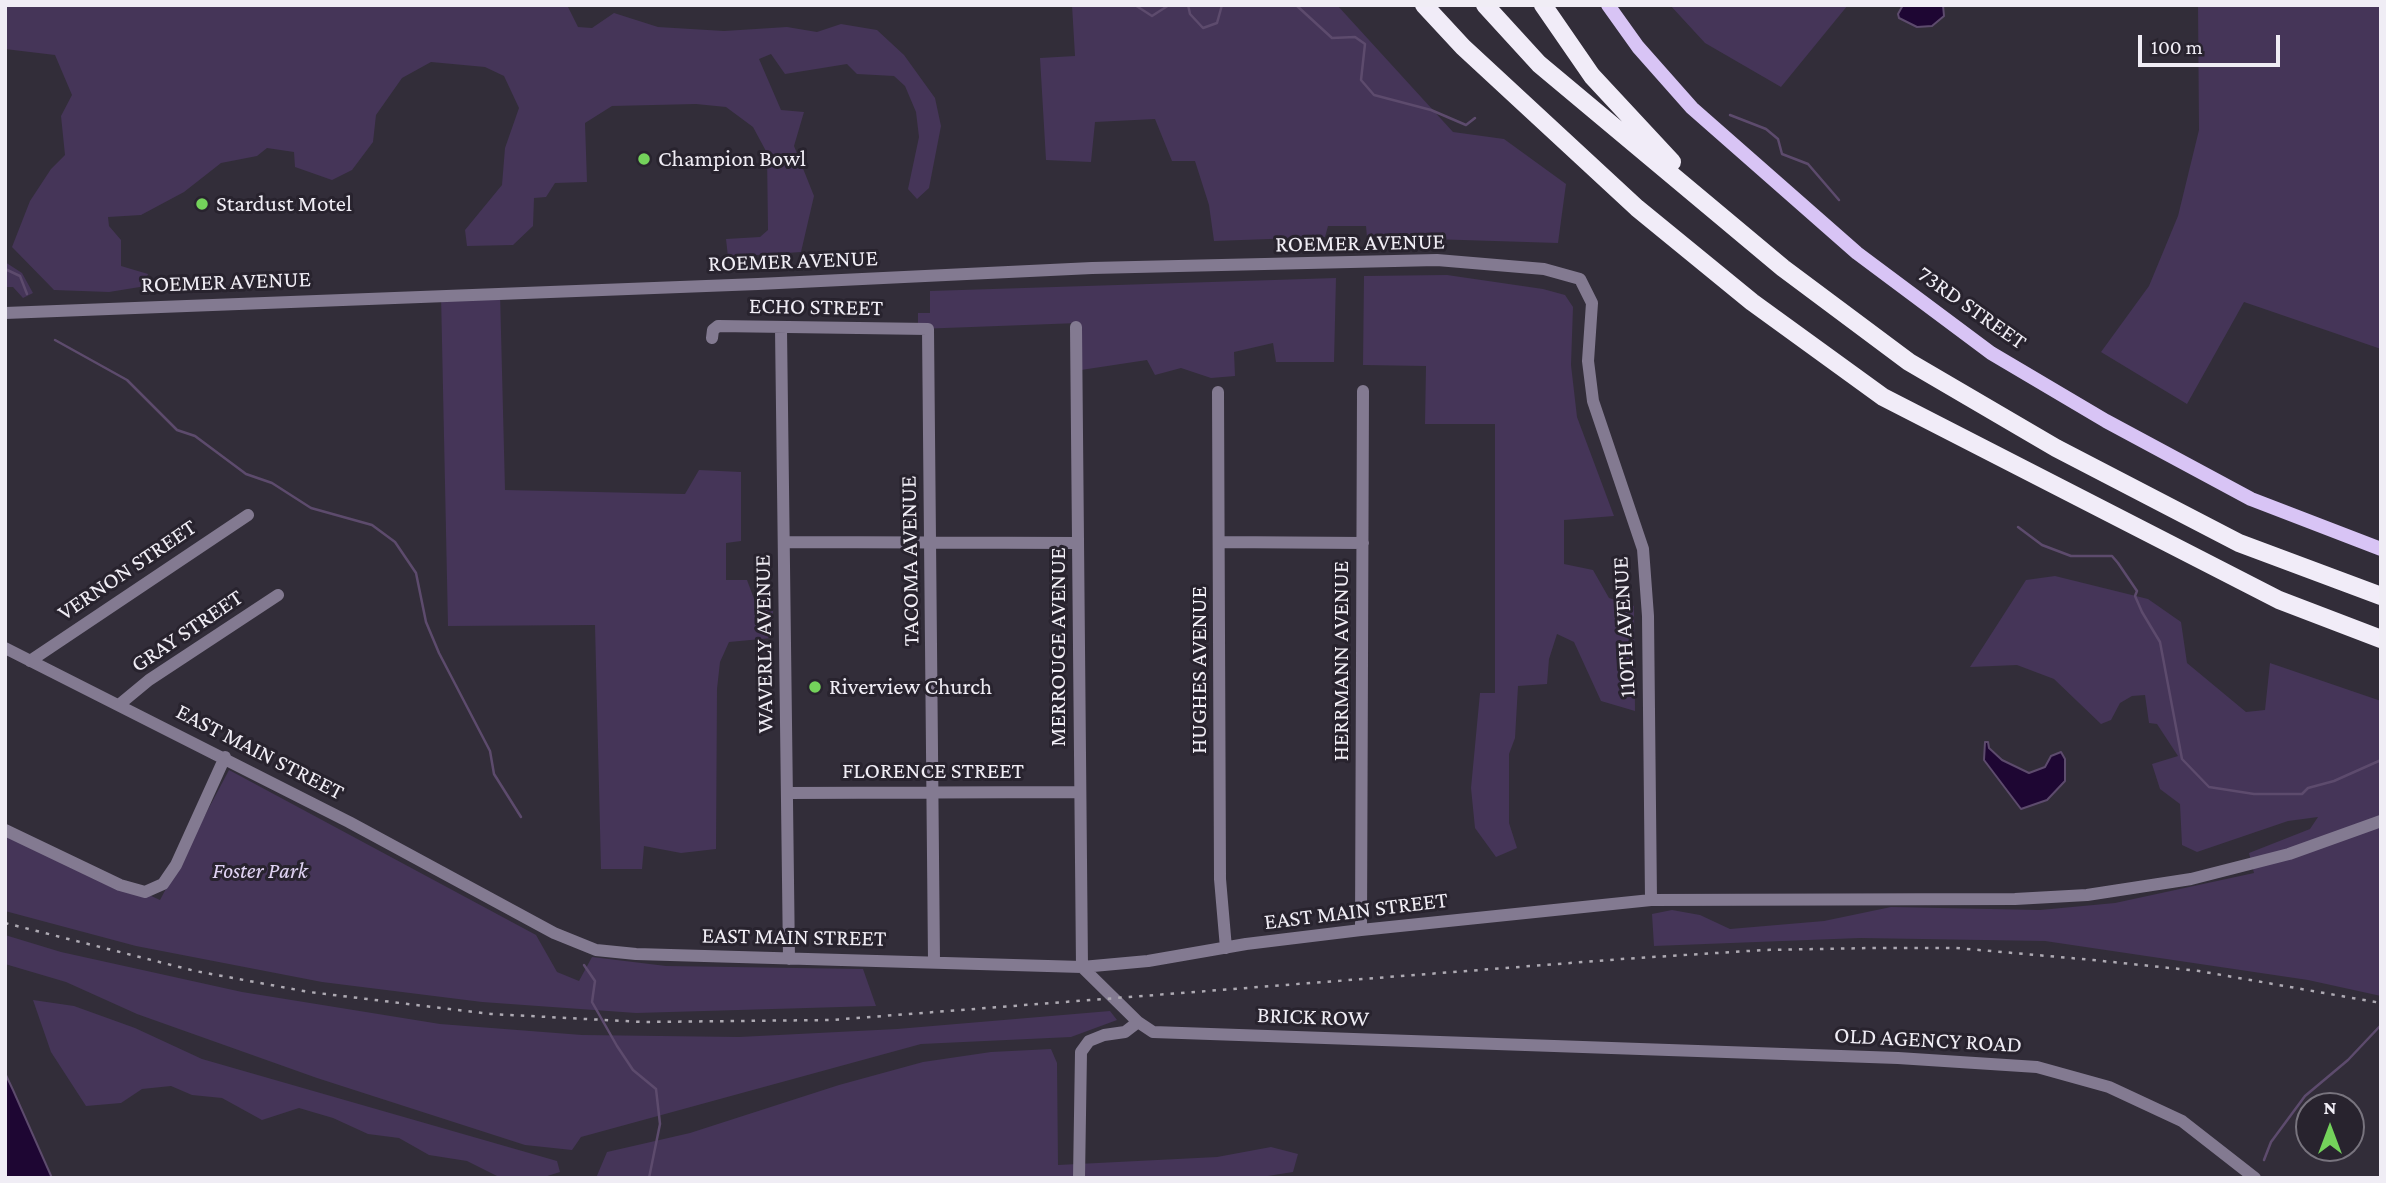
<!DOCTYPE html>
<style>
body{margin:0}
#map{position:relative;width:2386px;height:1183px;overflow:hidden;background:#322d39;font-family:"Crimson Pro",serif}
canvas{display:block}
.frame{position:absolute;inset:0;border:7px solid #f0edf5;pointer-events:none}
.north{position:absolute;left:2295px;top:1092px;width:70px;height:70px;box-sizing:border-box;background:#28232e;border:2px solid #78747e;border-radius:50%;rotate:0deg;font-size:19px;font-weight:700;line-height:28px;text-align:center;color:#f0edf5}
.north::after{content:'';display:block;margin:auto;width:24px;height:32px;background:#74d25b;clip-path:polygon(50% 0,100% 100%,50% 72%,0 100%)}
.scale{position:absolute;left:2138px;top:35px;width:142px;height:32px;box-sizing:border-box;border:4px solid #f0edf5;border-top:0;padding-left:9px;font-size:21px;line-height:24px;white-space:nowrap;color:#f0edf5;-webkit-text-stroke:5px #28232e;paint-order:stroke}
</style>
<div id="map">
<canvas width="2386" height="1183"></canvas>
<div class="frame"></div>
<div class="north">N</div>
<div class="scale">100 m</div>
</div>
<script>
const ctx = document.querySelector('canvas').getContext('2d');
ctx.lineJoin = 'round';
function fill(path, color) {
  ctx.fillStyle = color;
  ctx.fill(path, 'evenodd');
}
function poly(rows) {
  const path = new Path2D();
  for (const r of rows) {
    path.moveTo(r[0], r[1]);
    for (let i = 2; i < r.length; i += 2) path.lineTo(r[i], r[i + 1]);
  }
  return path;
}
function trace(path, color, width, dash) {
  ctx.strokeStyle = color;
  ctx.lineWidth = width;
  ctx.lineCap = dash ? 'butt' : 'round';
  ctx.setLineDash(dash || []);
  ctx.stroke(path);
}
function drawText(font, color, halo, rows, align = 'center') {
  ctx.font = font + ' "Crimson Pro",serif';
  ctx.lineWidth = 6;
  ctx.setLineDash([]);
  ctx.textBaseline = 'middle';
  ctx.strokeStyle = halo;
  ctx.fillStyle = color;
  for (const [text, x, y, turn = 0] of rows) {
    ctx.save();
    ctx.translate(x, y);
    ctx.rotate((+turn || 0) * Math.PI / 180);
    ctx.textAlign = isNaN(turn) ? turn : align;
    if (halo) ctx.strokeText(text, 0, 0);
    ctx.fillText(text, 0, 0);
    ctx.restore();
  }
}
const green = poly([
 [5,5,567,5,578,27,592,28,614,13,658,27,724,31,787,27,817,32,841,24,877,30,904,55,935,98,941,126,929,188,917,199,908,189,919,137,916,112,905,86,894,76,857,74,847,64,785,74,771,54,759,59,781,110,804,112,794,146,814,196,801,252,728,257,726,239,760,237,768,230,767,153,753,127,726,107,696,104,612,106,585,123,587,182,555,183,546,197,534,198,533,226,513,245,467,246,465,230,502,185,505,148,519,108,504,76,485,67,431,62,402,78,376,115,373,142,352,170,332,180,295,167,294,152,267,148,257,156,221,163,184,192,141,215,108,217,109,226,121,240,121,266,148,274,146,286,109,292,54,290,12,247,30,201,51,169,65,155,61,116,72,95,55,55,5,49],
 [1072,5,1337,5,1453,132,1504,139,1566,184,1558,243,1367,237,1366,226,1328,226,1325,237,1214,241,1209,205,1195,161,1172,161,1155,119,1095,122,1091,162,1046,160,1040,58,1075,56],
 [1670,5,1848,5,1781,87,1705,43],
 [2198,5,2381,5,2381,349,2244,302,2187,404,2101,352,2149,286,2178,216,2199,130],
 [5,262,22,273,33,293,23,298,13,287,5,287],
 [1447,275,1543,289,1565,295,1573,307,1571,365,1577,417,1614,516,1564,520,1564,564,1593,570,1609,598,1634,606,1635,711,1601,701,1574,642,1557,634,1549,659,1547,684,1518,686,1515,738,1509,754,1509,823,1517,848,1496,857,1475,828,1471,788,1480,693,1495,693,1495,424,1425,424,1426,366,1363,365,1364,276],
 [1336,278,1334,362,1276,362,1273,343,1234,352,1235,376,1211,378,1181,368,1155,375,1147,360,1081,370,1079,323,918,329,918,313,930,313,930,291],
 [500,292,505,490,685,494,699,470,741,472,741,541,726,543,726,580,747,580,756,604,773,611,772,638,729,642,720,662,717,689,716,849,681,853,644,846,642,869,601,869,595,625,448,626,441,294],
 [2055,576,2148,599,2181,622,2187,663,2246,712,2265,710,2270,663,2381,701,2381,996,2308,980,2045,941,1860,938,1654,946,1652,914,1672,910,1700,915,1730,929,1824,921,1891,907,2040,910,2115,903,2254,873,2249,853,2310,829,2318,817,2288,821,2197,852,2182,845,2180,804,2160,789,2152,764,2178,756,2157,724,2149,723,2145,695,2132,696,2120,703,2111,720,2101,724,2054,679,2017,665,1970,667,2026,580],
 [229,770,536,935,557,972,579,981,592,957,666,966,863,969,876,1006,636,1013,482,1002,322,982,136,946,5,911,5,830,160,900],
 [5,935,61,952,242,992,440,1024,582,1035,739,1037,897,1029,1110,1011,1117,1020,1071,1037,921,1044,581,1137,572,1150,525,1145,317,1078,137,1014,66,982,5,964],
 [33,1000,74,1006,135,1028,202,1059,557,1161,560,1172,541,1178,501,1178,467,1161,429,1155,399,1138,368,1134,333,1118,299,1108,262,1120,222,1098,192,1095,171,1086,142,1089,121,1103,86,1106,51,1052],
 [1051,1049,1057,1063,1058,1165,1217,1157,1271,1147,1298,1154,1293,1172,1255,1178,596,1178,607,1152,690,1133,839,1085,923,1062,991,1052]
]);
const water = poly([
 [1903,5,1943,5,1944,16,1932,26,1917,27,1899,18,1898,14,1903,5],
 [1985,742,1988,742,1989,748,2002,760,2029,773,2045,767,2051,756,2061,752,2065,759,2065,781,2047,800,2021,809,1984,760,1985,742],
 [5,1073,13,1090,52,1178,5,1178,5,1073]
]);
const stream = poly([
 [1135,5,1152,16,1169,5],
 [1188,5,1190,14,1203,28,1217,23,1222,5],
 [1296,5,1332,38,1355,37,1365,44,1361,80,1374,95,1431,110,1466,125,1475,118],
 [1730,115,1766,129,1778,139,1782,154,1808,164,1839,200],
 [5,269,20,276,27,294],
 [55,340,127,380,177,430,195,436,246,474,272,483,311,508,372,525,395,542,416,573,426,622,439,653,490,751,494,774,521,817],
 [2018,527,2042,545,2071,556,2112,556,2118,563,2137,591,2135,596,2142,612,2160,642,2182,759,2209,787,2254,794,2302,794,2308,788,2334,781,2381,760],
 [584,965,595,981,592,1002,617,1046,633,1070,656,1089,660,1124,649,1178],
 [2264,1160,2271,1142,2305,1096,2348,1060,2381,1025]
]);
const minor = poly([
 [5,313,758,284,1092,268,1437,260,1544,269,1580,279,1592,303,1588,361,1593,401,1643,549,1648,616,1651,900],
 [1076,327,1082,967],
 [781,329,789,959],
 [712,338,713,330,718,326,928,329,934,961],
 [1218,392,1220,879,1226,948],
 [784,542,1078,543],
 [1219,542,1363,543],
 [5,648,349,822,554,933,596,950,636,954,1082,967,1148,961,1246,944,1361,930,1651,900,2015,899,2087,895,2191,879,2289,854,2381,821],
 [30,661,248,515],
 [120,704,149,680,278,595],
 [787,793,1080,792],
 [5,830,120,885,145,892,163,884,176,865,225,757],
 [1361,930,1363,391],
 [1082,967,1138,1022,1153,1032,1898,1058,2037,1067,2109,1087,2182,1121,2255,1178],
 [1079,1178,1081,1052,1089,1041,1104,1035,1125,1032,1138,1022]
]);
const major = poly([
 [1608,5,1638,47,1692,108,1857,253,1991,353,2106,421,2251,499,2381,549]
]);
const highway = poly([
 [1424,5,1463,47,1637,208,1752,302,1883,397,2279,600,2381,639],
 [1485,5,1539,64,1783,268,1909,362,2056,448,2239,543,2381,596],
 [1543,5,1592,76,1672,162]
]);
const rail = poly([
 [5,923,195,971,309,992,491,1014,643,1022,831,1020,1622,959,1764,950,1872,948,1956,948,2093,960,2199,971,2381,1003]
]);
const markers = [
 [644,159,7,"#74d25b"],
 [202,204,7,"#74d25b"],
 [815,687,7,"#74d25b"]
];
const poiNames = [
 ["Champion Bowl",658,159],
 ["Stardust Motel",216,204],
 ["Riverview Church",829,687]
];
const streetNames = [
 ["ROEMER AVENUE",1360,243,-1],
 ["ROEMER AVENUE",793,261,-2],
 ["ROEMER AVENUE",226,282,-2],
 ["ECHO STREET",816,307,1],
 ["73RD STREET",1972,308,35],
 ["TACOMA AVENUE",910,561,-91],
 ["VERNON STREET",127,570,-34],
 ["110TH AVENUE",1624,627,-93],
 ["GRAY STREET",187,631,-34],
 ["WAVERLY AVENUE",764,644,-91],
 ["MERROUGE AVENUE",1058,647,-90],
 ["HERRMANN AVENUE",1341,661,-90],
 ["HUGHES AVENUE",1199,670,-90],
 ["EAST MAIN STREET",260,752,27],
 ["FLORENCE STREET",933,771],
 ["EAST MAIN STREET",1356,911,-7],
 ["EAST MAIN STREET",794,937,1],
 ["BRICK ROW",1313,1017,2],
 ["OLD AGENCY ROAD",1928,1040,3]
];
const parkNames = [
 ["Foster Park",260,871]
];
fill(green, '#453558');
fill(water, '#1e0633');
trace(water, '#5d4b6d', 2);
trace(stream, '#5d4b6d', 2.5);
trace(minor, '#837a91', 12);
trace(major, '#d8c4f5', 14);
trace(highway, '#f1ecf8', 18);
trace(rail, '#ada9b2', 2.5, [3.5, 7]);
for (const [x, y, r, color] of markers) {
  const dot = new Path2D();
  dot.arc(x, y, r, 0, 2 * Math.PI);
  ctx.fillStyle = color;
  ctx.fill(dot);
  trace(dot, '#28232e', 2.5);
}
drawText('23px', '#f0edf5', '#28232e', poiNames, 'left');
drawText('23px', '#f0edf5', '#28232e', streetNames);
drawText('italic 23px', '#e0d3f3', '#28232e', parkNames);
</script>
